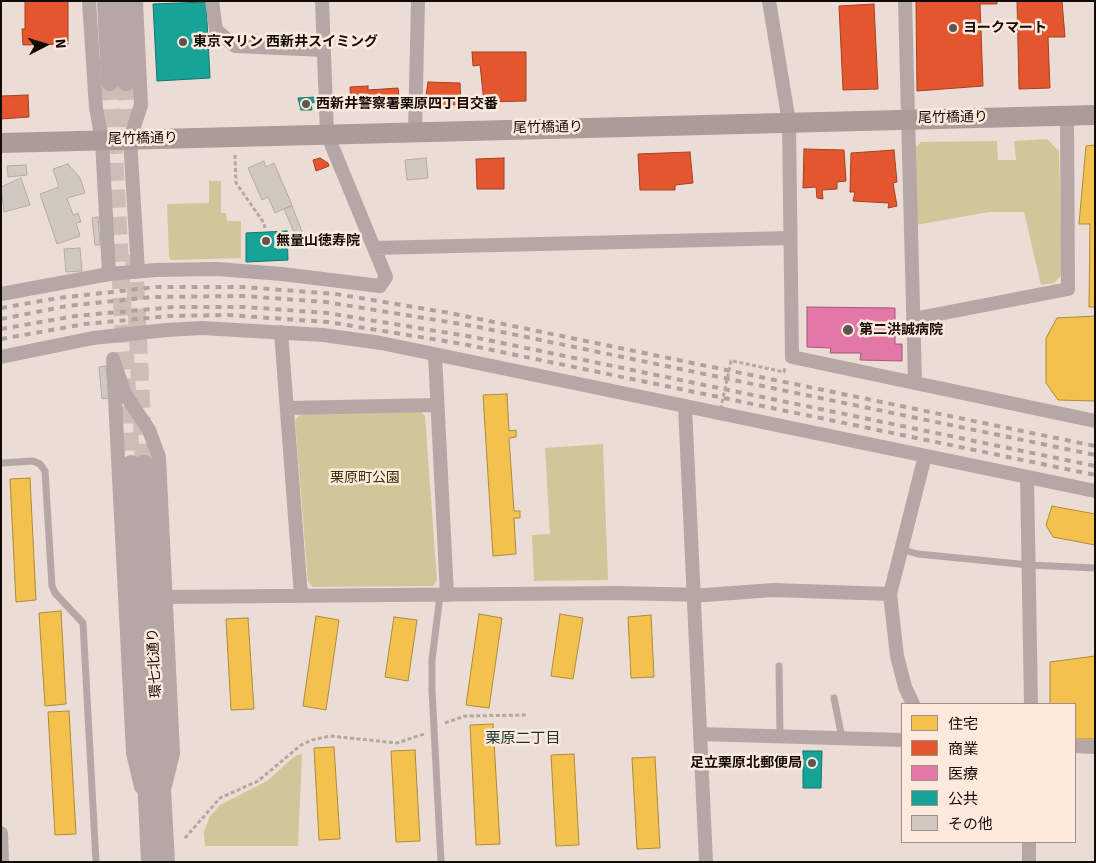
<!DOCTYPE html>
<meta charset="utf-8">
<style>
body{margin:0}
#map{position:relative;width:1096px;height:863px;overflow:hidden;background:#ebddd5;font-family:Signika,"Noto Sans JP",sans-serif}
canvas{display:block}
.frame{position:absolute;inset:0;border:2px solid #130b07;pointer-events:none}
.legend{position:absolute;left:901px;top:703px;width:175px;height:140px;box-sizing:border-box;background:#fee9dd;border:1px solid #a09087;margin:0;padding:6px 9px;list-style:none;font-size:15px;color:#130b07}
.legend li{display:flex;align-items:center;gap:10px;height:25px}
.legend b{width:25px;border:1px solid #a09087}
.north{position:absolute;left:20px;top:20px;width:50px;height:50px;-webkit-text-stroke:4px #fee9dd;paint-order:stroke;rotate:85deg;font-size:14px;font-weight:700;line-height:20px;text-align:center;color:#130b07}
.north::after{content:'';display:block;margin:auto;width:18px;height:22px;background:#130b07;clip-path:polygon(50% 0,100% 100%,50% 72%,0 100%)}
</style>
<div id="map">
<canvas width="1096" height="863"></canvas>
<div class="frame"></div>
<ul class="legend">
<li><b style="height:14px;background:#f2c14e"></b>住宅</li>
<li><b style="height:14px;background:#e4572e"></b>商業</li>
<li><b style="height:14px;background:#e377a8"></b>医療</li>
<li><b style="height:14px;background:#17a398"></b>公共</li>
<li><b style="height:14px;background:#d1c8c0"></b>その他</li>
</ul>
<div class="north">N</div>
</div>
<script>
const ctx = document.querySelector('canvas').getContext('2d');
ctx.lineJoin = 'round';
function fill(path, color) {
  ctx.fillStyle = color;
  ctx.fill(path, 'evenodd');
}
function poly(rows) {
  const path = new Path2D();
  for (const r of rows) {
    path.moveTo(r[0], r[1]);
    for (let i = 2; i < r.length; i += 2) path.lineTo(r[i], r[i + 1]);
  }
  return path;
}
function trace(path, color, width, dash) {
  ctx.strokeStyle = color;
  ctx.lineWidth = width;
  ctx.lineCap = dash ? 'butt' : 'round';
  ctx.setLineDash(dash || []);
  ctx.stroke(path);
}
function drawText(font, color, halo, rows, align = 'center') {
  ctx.font = font + ' Signika,"Noto Sans JP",sans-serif';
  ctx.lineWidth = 5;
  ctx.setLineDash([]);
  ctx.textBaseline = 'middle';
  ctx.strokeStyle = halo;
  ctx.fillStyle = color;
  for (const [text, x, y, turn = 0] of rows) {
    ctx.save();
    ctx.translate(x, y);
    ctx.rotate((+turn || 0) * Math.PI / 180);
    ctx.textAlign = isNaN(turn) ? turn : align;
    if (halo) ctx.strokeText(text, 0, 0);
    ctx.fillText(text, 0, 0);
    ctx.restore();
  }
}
const green = poly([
 [1047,139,1059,151,1062,275,1054,283,1041,285,1024,212,989,212,916,225,911,152,921,142,997,141,998,160,1016,160,1014,141],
 [209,181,221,181,221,213,226,213,227,221,241,221,241,258,171,260,169,256,167,204,209,203],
 [420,411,425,416,437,580,433,586,313,587,308,582,295,420,301,414],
 [603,444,608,580,534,581,532,535,550,534,545,448],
 [302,754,298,846,205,846,204,832,210,816,220,805,267,781,295,756]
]);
const homes = poly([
 [1095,145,1095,307,1089,307,1090,224,1079,224,1086,146,1095,145],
 [1095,316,1095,401,1058,400,1046,383,1046,338,1057,318,1095,316],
 [507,394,509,431,516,430,516,437,509,438,514,511,520,511,520,518,514,518,516,554,493,556,483,395,507,394],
 [30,478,36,600,16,602,10,479,30,478],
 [1052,506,1095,514,1095,545,1053,537,1046,525,1052,506],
 [61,611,66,704,45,706,39,613,61,611],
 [479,614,502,618,489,708,466,705,479,614],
 [560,614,583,618,573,679,551,676,560,614],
 [651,615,654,677,631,678,628,617,651,615],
 [316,616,339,620,326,710,303,706,316,616],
 [394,617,417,620,408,681,385,677,394,617],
 [248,618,254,709,231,710,226,619,248,618],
 [1095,656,1095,739,1075,739,1075,704,1050,704,1050,662,1095,656],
 [69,711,76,834,55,835,48,712,69,711],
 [493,724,500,844,476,845,470,725,493,724],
 [334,747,340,839,319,840,314,748,334,747],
 [415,750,420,841,396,842,391,751,415,750],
 [574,754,579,845,556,846,551,755,574,754],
 [655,757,660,848,637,849,632,758,655,757]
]);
const shops = poly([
 [25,1,68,1,68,44,23,45,22,29,25,29,25,1],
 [916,1,997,1,997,4,980,4,983,86,917,91,916,1],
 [1017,1,1062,1,1065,37,1048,37,1050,88,1019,89,1017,1],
 [874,4,878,89,843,90,839,6,874,4],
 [472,52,526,52,526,101,484,102,480,65,473,66,472,52],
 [428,82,460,83,461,105,430,104,429,96,426,96,428,82],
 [368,86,368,90,398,88,400,105,351,107,350,87,368,86],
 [28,95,29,117,1,119,1,96,28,95],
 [804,149,844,150,846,181,837,182,837,189,822,190,823,199,817,198,816,187,803,188,804,149],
 [894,150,897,182,893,183,897,206,888,208,889,203,853,201,855,192,850,192,851,153,894,150],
 [690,152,693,183,675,185,675,190,640,190,638,154,690,152],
 [320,158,328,163,329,166,316,171,313,160,320,158],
 [504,158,504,189,477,189,476,159,504,158]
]);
const health = poly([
 [807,307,895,308,895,344,902,344,902,361,860,360,861,353,830,353,831,348,807,347,807,307]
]);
const public = poly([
 [206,2,210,78,157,81,153,4,206,2],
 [317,97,317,102,311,103,312,110,301,110,298,98,317,97],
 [287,231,288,260,246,262,246,233,287,231],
 [803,751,822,751,821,788,803,788,803,751]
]);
const building = poly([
 [426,158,428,178,407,180,405,160,426,158],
 [264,161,266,167,274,163,292,205,275,213,268,197,262,200,248,168,264,161],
 [68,164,80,178,85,193,67,198,73,215,78,213,81,222,76,223,80,236,57,244,40,194,59,187,53,169,68,164],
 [26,165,27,175,8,177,7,166,26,165],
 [21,178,30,205,4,212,1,187,21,178],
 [292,206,305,239,308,238,308,246,287,247,287,239,297,239,284,209,292,206],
 [98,217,100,245,95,245,92,218,98,217],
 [80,248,82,271,66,272,64,249,80,248],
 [106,366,109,398,102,399,99,367,106,366]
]);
const tertiaryTunnel = poly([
 [110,82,131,464],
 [126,82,129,146],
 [134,255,144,464]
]);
const path = poly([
 [235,155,236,183,264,223,265,229],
 [733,361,784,372,785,367],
 [445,723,465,716,526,715],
 [185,838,220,798,258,781,301,745,312,740,330,736,397,743,424,734]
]);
const service = poly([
 [1,463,33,461,40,464,45,471,52,586,55,593,83,623,96,862],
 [900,549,918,554,1029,565,1095,568],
 [440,595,432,660,432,690,441,862],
 [779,666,780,736],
 [834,698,842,738]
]);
const minor = poly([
 [89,1,96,108,102,140,109,274],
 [136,1,141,105,130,139,138,271],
 [212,1,216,30,235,46,323,50],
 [769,1,789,122,792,357,1095,421],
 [905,1,915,382],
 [415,131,418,1],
 [374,248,790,238],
 [1,294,109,274,156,270,217,269,282,274,380,286,386,277,327,134,322,1],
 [913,319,1068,289,1067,116],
 [281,332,301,596],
 [435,355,447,595],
 [1,357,93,338,166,330,202,328,323,335,381,343,1095,491],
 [685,406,706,862],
 [287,408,437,405],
 [1027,477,1031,704],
 [165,597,618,593,705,595,773,590,890,594],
 [913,704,905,687,897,656,890,594,925,456],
 [700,734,902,740],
 [1075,746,1095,747],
 [141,787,133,753,113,359,125,394,149,430,159,457,173,753,165,786],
 [1,833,2,862],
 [1029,842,1029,862]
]);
const tertiary = poly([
 [106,1,110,82],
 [122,1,126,82],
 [131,464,150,862],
 [144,464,166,862]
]);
const secondary = poly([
 [1,143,1095,115]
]);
const rail = poly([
 [1,308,58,298,156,287,243,287,336,294,450,313,1095,446],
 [1,319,67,306,152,297,243,296,326,302,473,326,1095,455],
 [1,329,75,316,174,307,245,307,327,313,473,337,1095,466],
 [1,339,85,324,169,316,228,315,328,322,463,344,1095,475]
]);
const pathBridge = poly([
 [723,408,721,407,731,361,733,361]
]);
const markers = [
 [953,28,5,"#5f544f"],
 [183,42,5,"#5f544f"],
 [306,104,5,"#5f544f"],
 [266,241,5,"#5f544f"],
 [848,330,6,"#5f544f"],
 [812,763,5,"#5f544f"]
];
const poiNames = [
 ["ヨークマート",963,28],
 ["東京マリン 西新井スイミング",193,42],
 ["西新井警察署栗原四丁目交番",316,104],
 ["無量山徳寿院",276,241],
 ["第二洪誠病院",859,330],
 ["足立栗原北郵便局",802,763,"right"]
];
const streetNames = [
 ["尾竹橋通り",953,118,-1],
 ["尾竹橋通り",548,128,-1],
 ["尾竹橋通り",143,139,-1],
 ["環七北通り",155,663,-93]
];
const parkNames = [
 ["栗原町公園",365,478]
];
const neighbourhoodNames = [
 ["栗原二丁目",523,739]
];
fill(green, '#d0c69a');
fill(homes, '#f2c14e');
trace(homes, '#af8a39', 1);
fill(shops, '#e4572e');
trace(shops, '#a54022', 1);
fill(health, '#e377a8');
trace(health, '#a55778', 1);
fill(public, '#17a398');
trace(public, '#16756c', 1);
fill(building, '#d1c8c0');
trace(building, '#b4aba3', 1);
trace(tertiaryTunnel, '#cbbeb6', 18, [18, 9]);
trace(path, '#b2a7a3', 3, [4, 2.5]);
trace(service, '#b5a7a5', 7);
trace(minor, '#b5a7a5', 14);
trace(tertiary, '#b5a7a5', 18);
trace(secondary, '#ac9c99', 20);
trace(rail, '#afa29e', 4, [6, 6]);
trace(pathBridge, '#b2a7a3', 3, [4, 2.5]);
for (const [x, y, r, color] of markers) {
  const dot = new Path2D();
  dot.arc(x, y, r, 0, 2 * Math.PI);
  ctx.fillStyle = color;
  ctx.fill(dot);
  trace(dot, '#fee9dd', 2);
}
drawText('bold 14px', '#130b07', '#fee9dd', poiNames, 'left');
drawText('14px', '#130b07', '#fee9dd', streetNames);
drawText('14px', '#353109', '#fee9dd', parkNames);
drawText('15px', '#12332e', '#fee9dd', neighbourhoodNames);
</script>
